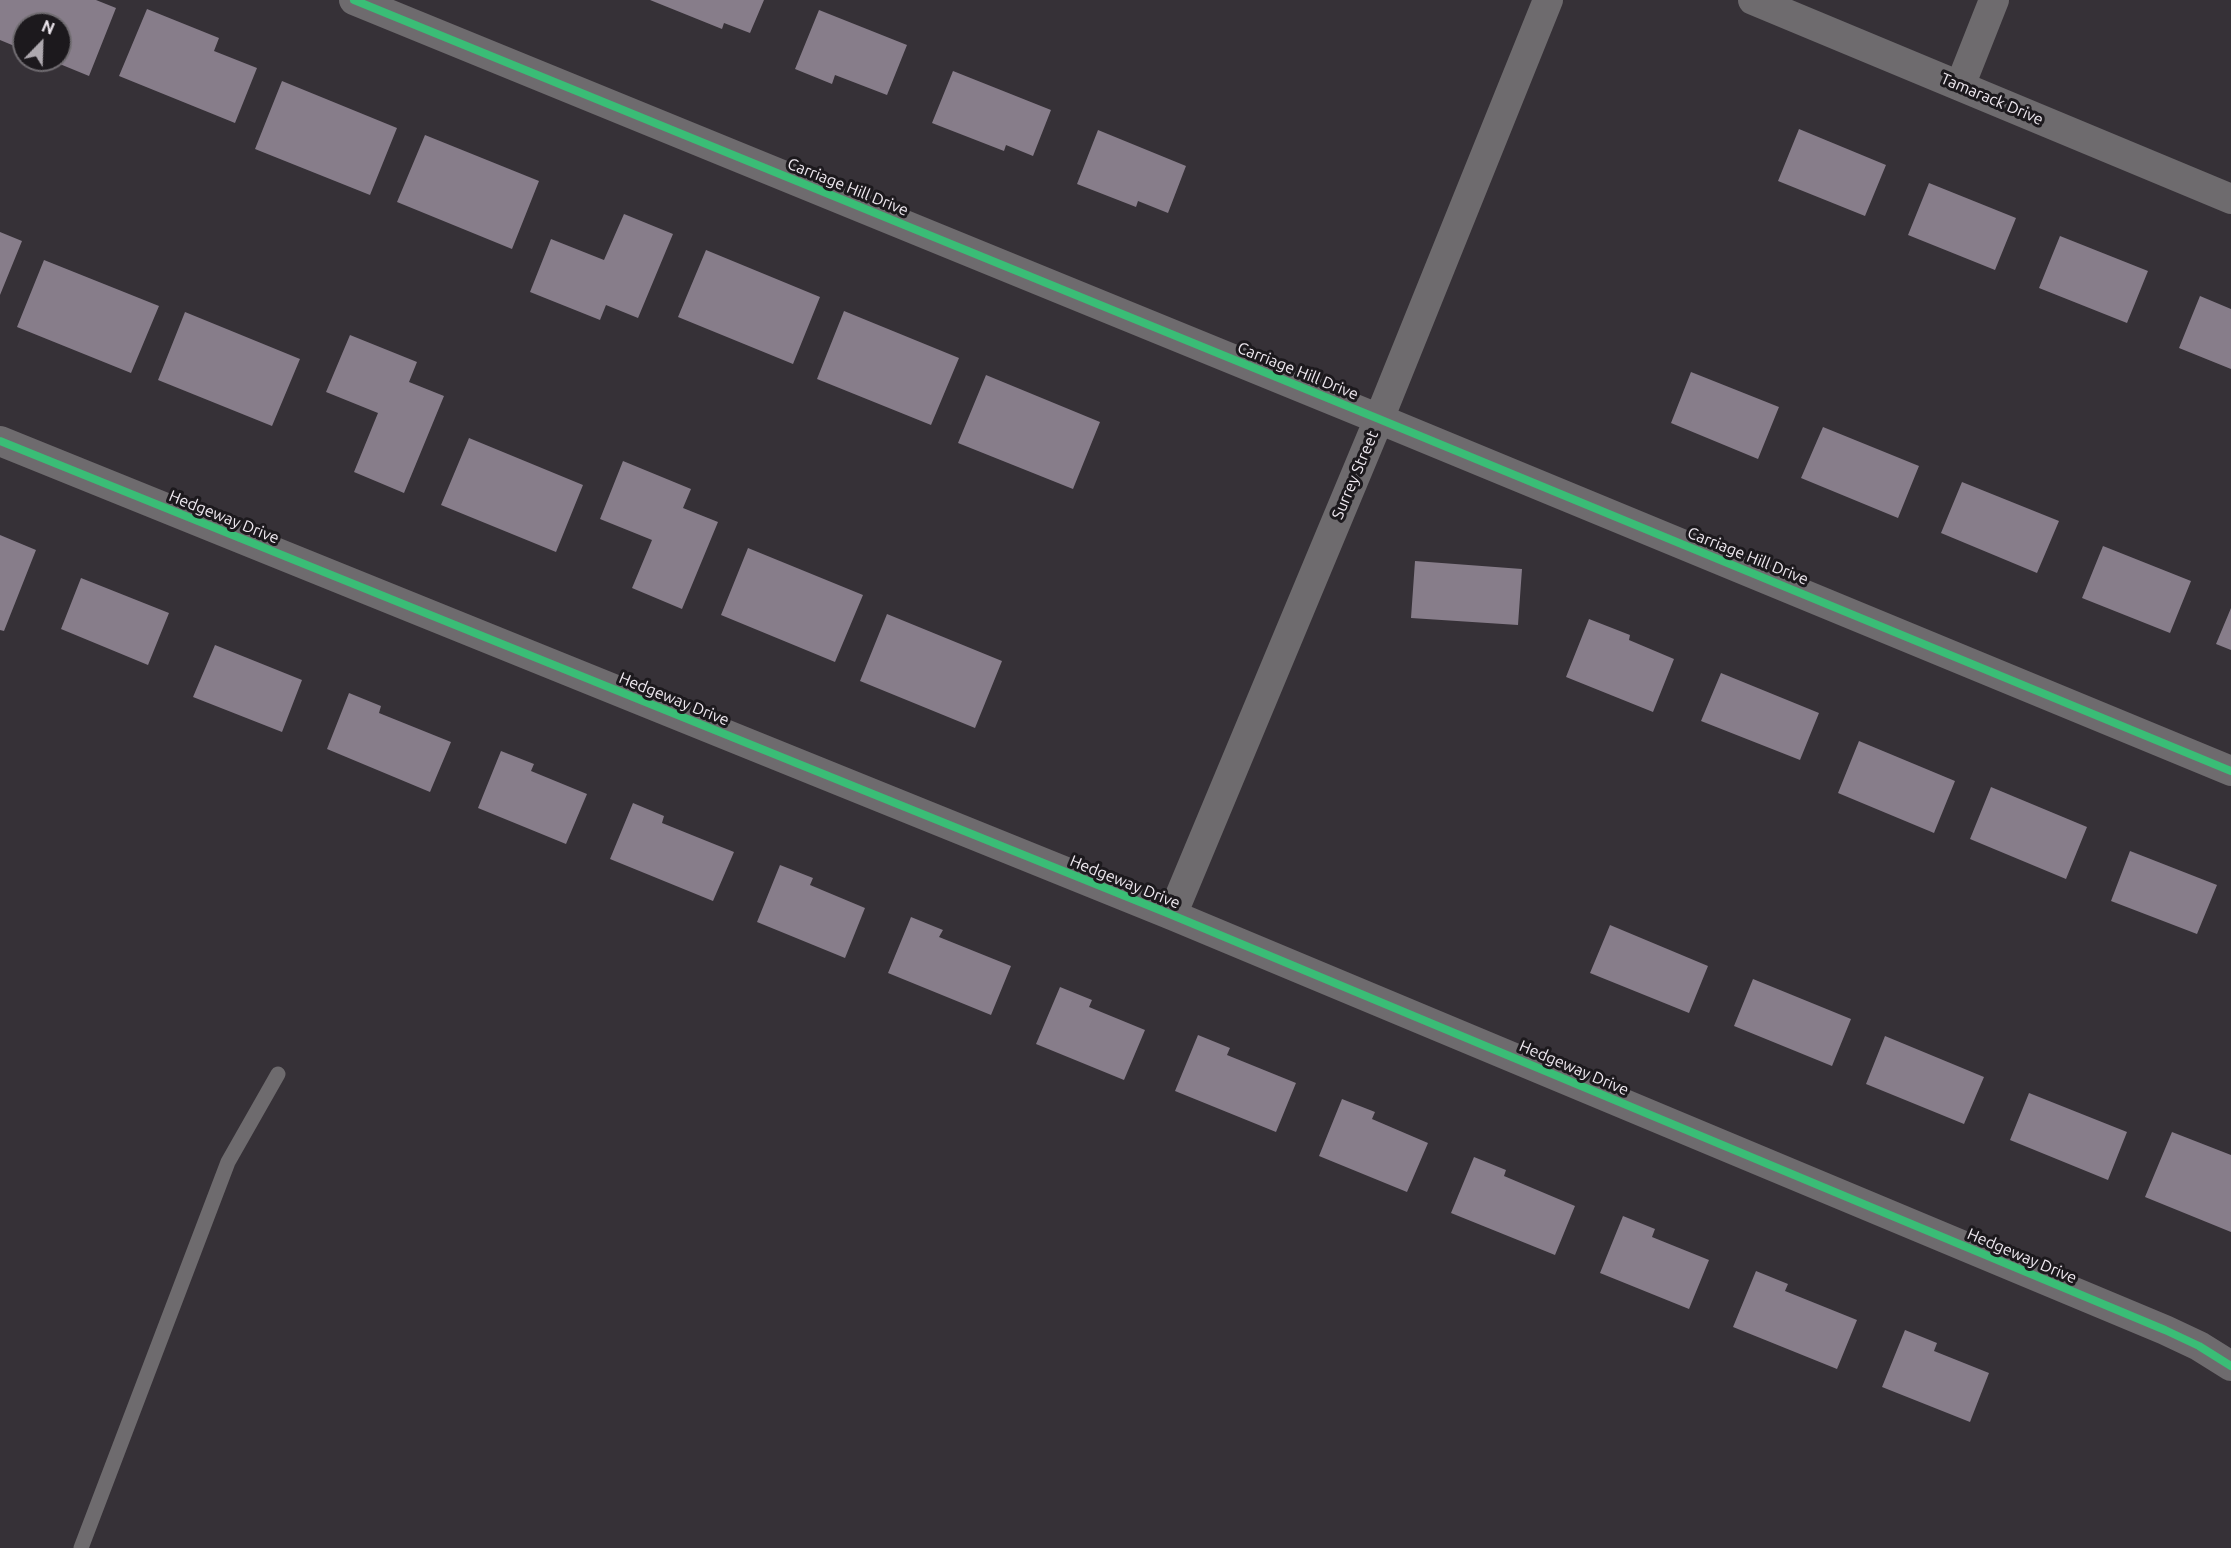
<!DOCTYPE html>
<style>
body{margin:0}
#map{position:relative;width:2231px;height:1548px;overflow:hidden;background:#363137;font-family:Ubuntu,sans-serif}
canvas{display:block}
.north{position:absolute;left:12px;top:12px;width:60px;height:60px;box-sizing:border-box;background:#1c191d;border:2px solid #706c71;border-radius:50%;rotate:23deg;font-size:16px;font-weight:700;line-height:24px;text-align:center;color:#efe9f0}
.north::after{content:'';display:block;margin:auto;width:21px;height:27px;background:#aea9af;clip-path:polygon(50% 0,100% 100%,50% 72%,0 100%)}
</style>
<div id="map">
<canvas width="2231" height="1548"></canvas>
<div class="north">N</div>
</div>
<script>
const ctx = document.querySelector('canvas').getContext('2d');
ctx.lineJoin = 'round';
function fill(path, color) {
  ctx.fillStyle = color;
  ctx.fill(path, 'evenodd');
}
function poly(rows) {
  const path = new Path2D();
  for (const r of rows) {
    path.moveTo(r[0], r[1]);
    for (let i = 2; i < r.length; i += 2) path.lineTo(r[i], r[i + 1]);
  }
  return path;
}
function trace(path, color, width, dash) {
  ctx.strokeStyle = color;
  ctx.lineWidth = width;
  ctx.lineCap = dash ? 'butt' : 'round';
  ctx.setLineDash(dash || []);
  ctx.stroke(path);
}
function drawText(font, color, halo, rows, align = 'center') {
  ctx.font = font + ' Ubuntu,sans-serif';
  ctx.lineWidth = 6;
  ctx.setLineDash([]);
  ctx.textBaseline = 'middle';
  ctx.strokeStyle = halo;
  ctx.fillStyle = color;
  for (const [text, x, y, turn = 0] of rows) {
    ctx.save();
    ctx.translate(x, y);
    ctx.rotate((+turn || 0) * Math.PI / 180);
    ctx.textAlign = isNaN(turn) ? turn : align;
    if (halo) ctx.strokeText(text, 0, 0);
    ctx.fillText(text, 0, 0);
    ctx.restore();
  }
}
const building = poly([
 [0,0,96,0,116,8,89,76,50,60,60,60,60,24,24,24,24,50,0,40],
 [650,0,764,0,750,33,724,23,722,29],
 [147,9,219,38,214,51,257,68,235,123,119,76],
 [819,10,907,45,887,95,835,75,832,84,795,69],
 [953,71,1051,110,1033,156,1006,145,1004,151,932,123],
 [282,81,397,128,370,195,255,149],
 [1799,129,1886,165,1865,216,1778,181],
 [1098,130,1186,166,1168,213,1138,201,1136,207,1077,184],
 [425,135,539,181,512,249,397,202],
 [1929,183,2016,218,1995,270,1908,235],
 [624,214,673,234,638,318,606,305,600,320,530,292,551,239,604,260],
 [0,232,22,241,0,295],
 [2060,236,2148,271,2127,323,2039,288],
 [706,250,820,297,793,364,678,317],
 [44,260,159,306,131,373,17,327],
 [2200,296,2231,309,2231,369,2179,348],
 [844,311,959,358,931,425,817,379],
 [185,312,300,359,272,426,158,380],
 [350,335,417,362,409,382,444,396,404,493,354,472,378,413,326,392],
 [1691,372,1779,407,1758,459,1671,423],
 [986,375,1100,422,1073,489,958,443],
 [1823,427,1919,466,1898,518,1801,478],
 [469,438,583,485,556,552,441,505],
 [623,461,691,489,683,508,718,522,682,609,632,588,652,540,600,519],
 [1962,482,2059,521,2037,573,1941,533],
 [0,535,36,550,4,631,0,630],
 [2103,546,2191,581,2170,633,2082,598],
 [748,548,863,595,835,662,721,615],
 [1415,561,1522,569,1518,625,1411,618],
 [81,578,169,613,148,665,61,629],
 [2231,608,2231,650,2216,644],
 [887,614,1002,661,975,728,860,681],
 [1589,619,1630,635,1629,640,1674,659,1653,712,1566,677],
 [215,645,302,680,282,732,193,697],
 [1721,673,1819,713,1800,760,1701,721],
 [349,693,381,706,379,713,451,742,430,792,327,749],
 [1859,741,1955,781,1934,833,1838,793],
 [501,751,534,764,531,771,587,794,566,844,478,808],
 [1991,787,2087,827,2066,879,1970,839],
 [633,803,664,816,662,823,734,852,713,901,610,859],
 [2130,851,2217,885,2197,934,2111,901],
 [780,865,813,878,810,885,865,908,845,958,757,922],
 [911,917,943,930,939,937,1011,966,991,1015,888,973],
 [1610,925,1708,966,1689,1013,1590,973],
 [1753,979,1851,1019,1832,1066,1734,1026],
 [1060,987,1092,1000,1089,1007,1145,1030,1124,1080,1036,1044],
 [1198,1035,1230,1048,1227,1055,1296,1083,1276,1132,1175,1091],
 [1885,1036,1984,1077,1964,1124,1866,1084],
 [2029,1093,2127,1132,2108,1180,2010,1140],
 [1342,1099,1375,1112,1372,1119,1428,1143,1407,1192,1319,1156],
 [2172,1132,2231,1155,2231,1232,2145,1197],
 [1474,1157,1506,1170,1504,1176,1575,1206,1555,1255,1451,1213],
 [1623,1216,1655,1229,1652,1237,1709,1260,1689,1309,1600,1273],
 [1756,1271,1788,1284,1785,1291,1857,1320,1837,1369,1733,1327],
 [1905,1330,1937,1343,1934,1351,1989,1373,1970,1422,1882,1387]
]);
const service = poly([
 [81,1548,228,1162,278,1074]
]);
const minor = poly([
 [354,0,1379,419,2231,771],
 [1753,0,2231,199],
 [1960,86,1994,0],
 [0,441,1172,915,2165,1330,2199,1346,2231,1366],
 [1172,915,1379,419,1548,0]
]);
const cycleway = poly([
 [354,0,1379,419,2231,771],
 [0,441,1172,915,2165,1330,2199,1346,2231,1366]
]);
const streetNames = [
 ["Tamarack Drive",1992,99,23],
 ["Carriage Hill Drive",848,187,22],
 ["Carriage Hill Drive",1298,371,22],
 ["Surrey Street",1355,475,-67],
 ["Hedgeway Drive",224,517,22],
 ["Carriage Hill Drive",1748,556,22],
 ["Hedgeway Drive",674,699,22],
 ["Hedgeway Drive",1125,882,22],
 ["Hedgeway Drive",1574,1068,23],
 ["Hedgeway Drive",2022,1256,23]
];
fill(building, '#877d8a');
trace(service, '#6e6b6e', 15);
trace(minor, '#6e6b6e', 30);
trace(cycleway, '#3abd76', 8);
drawText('16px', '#efe9f0', '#1c191d', streetNames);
</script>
